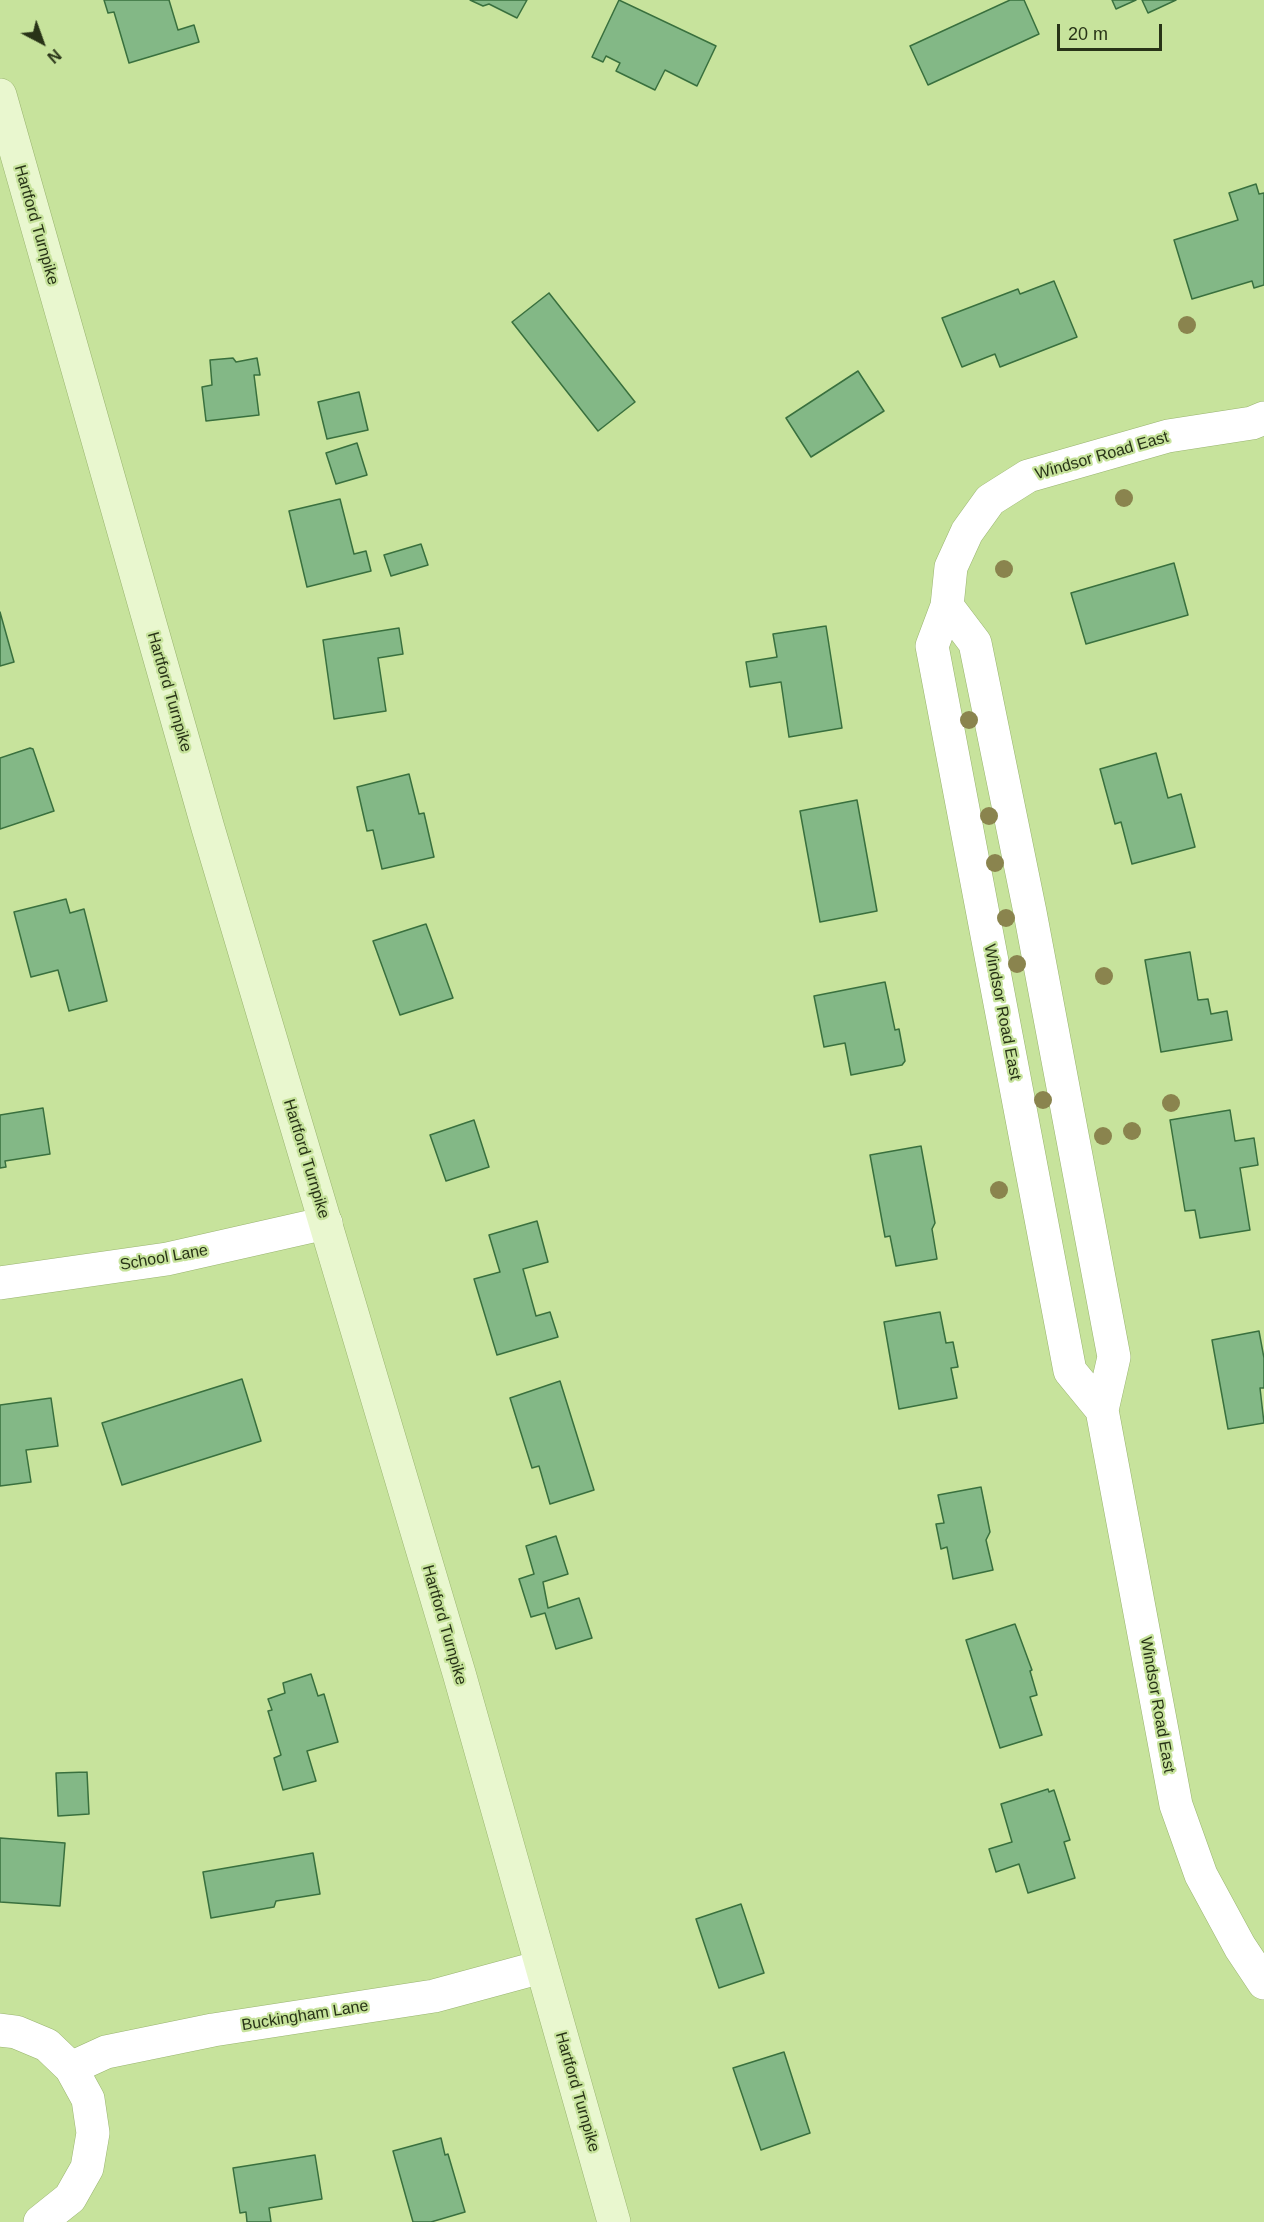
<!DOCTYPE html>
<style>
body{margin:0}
#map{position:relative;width:1264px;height:2222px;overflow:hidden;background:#c7e39c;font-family:Helvetica,sans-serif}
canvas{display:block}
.north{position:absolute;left:12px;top:12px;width:60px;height:60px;-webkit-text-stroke:4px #c7e39c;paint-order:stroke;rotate:139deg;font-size:16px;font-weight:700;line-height:24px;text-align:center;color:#283317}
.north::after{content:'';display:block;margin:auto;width:21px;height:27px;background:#283317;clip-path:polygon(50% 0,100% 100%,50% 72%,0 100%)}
.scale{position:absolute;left:1057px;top:24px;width:105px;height:27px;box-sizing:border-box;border:3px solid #283317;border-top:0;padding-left:8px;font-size:18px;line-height:21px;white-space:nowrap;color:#283317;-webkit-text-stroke:4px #c7e39c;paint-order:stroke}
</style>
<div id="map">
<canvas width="1264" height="2222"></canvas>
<div class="north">N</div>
<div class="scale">20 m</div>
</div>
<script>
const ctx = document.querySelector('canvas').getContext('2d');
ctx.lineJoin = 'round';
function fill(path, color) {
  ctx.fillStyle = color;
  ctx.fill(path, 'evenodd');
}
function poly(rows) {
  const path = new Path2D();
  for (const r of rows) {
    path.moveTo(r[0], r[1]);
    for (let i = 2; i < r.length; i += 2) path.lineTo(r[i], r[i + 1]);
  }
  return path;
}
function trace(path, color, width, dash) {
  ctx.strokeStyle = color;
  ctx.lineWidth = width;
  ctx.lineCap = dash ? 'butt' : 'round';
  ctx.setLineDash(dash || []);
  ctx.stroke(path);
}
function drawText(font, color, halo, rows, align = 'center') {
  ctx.font = font + ' Helvetica,sans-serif';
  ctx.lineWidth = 4.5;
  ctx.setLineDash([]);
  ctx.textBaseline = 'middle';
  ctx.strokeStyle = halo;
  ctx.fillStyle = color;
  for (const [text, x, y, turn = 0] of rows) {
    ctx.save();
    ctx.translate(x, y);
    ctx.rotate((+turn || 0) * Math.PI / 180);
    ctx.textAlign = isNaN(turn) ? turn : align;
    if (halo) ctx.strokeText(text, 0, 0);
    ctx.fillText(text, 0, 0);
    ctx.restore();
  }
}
const building = poly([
 [104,0,169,0,178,30,194,25,199,42,129,63,114,12,108,13,104,0],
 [470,0,527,0,517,18,489,4,483,6,470,0],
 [619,0,716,46,697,86,665,70,655,90,616,71,620,63,606,56,603,62,592,57,619,0],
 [1010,0,1024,0,1039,34,928,85,910,46,1010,0],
 [1112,0,1136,0,1116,9,1112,0],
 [1142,0,1176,0,1148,13,1142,0],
 [1256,184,1259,194,1264,193,1264,285,1254,288,1252,281,1192,299,1174,240,1238,220,1229,193,1256,184],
 [1054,281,1077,337,1000,367,995,354,962,367,942,318,1018,289,1020,294,1054,281],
 [549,293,635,402,598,431,512,322,549,293],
 [233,358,236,362,257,358,260,375,254,375,259,415,206,421,202,387,212,385,210,360,233,358],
 [858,371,884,411,811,457,786,418,858,371],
 [359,392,368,430,327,439,318,402,359,392],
 [357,443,367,475,336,484,326,453,357,443],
 [340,499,354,554,366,551,371,571,307,587,289,511,340,499],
 [421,544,428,565,391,576,384,555,421,544],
 [1174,563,1188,615,1086,644,1071,593,1174,563],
 [0,612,14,662,0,666,0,612],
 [826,626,842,728,789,737,781,682,750,687,746,662,777,657,773,634,826,626],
 [399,628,403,654,378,658,386,711,334,719,323,640,399,628],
 [30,748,33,749,54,811,0,829,0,758,30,748],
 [1156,753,1168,798,1181,794,1195,847,1132,864,1121,822,1115,824,1100,769,1156,753],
 [409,774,419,814,424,813,434,857,382,869,373,830,367,831,357,787,409,774],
 [857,800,877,911,820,922,800,811,857,800],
 [66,899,70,913,84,909,107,1001,69,1011,58,970,31,977,14,912,66,899],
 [426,924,453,998,400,1015,373,941,426,924],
 [1190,952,1198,1000,1208,999,1211,1014,1227,1011,1232,1040,1161,1052,1145,960,1190,952],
 [885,982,895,1030,899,1029,905,1061,902,1065,851,1075,845,1043,824,1047,814,996,885,982],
 [43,1108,50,1154,5,1161,6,1167,0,1168,0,1115,43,1108],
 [1230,1110,1235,1141,1254,1138,1258,1165,1240,1168,1250,1230,1200,1238,1195,1210,1185,1211,1170,1120,1230,1110],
 [474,1120,489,1167,446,1181,430,1135,474,1120],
 [921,1146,935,1223,932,1229,937,1259,896,1266,890,1236,885,1237,870,1155,921,1146],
 [537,1221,548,1262,523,1269,536,1316,550,1312,558,1337,497,1355,474,1279,500,1272,489,1235,537,1221],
 [940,1312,946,1343,953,1342,958,1367,951,1368,957,1398,899,1409,884,1322,940,1312],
 [1259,1331,1264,1358,1264,1388,1260,1388,1264,1423,1228,1429,1212,1340,1259,1331],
 [242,1379,261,1441,122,1485,102,1423,242,1379],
 [560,1381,594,1490,550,1504,539,1466,532,1468,510,1398,560,1381],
 [51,1398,58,1446,26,1450,31,1482,0,1486,0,1405,51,1398],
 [981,1487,990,1532,986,1540,993,1570,953,1579,947,1547,941,1549,936,1524,944,1523,938,1495,981,1487],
 [556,1536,568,1574,543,1582,548,1608,579,1598,592,1638,556,1649,545,1613,531,1617,519,1579,534,1574,526,1546,556,1536],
 [1015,1624,1032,1670,1030,1671,1037,1695,1030,1697,1042,1735,1000,1748,966,1640,1015,1624],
 [311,1674,318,1696,324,1694,338,1742,307,1751,316,1781,283,1790,274,1758,281,1755,268,1711,272,1710,268,1699,285,1693,283,1683,311,1674],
 [87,1772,89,1814,58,1816,56,1773,87,1772],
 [1048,1789,1049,1792,1054,1790,1070,1840,1064,1842,1075,1878,1028,1893,1019,1864,996,1872,989,1849,1012,1842,1001,1804,1048,1789],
 [0,1838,65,1843,60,1906,0,1902,0,1838],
 [313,1853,320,1894,276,1901,274,1907,211,1918,203,1872,313,1853],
 [741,1904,764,1973,719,1988,696,1919,741,1904],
 [784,2052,810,2133,761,2150,733,2068,784,2052],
 [441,2138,445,2155,448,2154,465,2212,431,2222,413,2222,393,2151,441,2138],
 [315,2155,322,2199,269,2208,271,2222,247,2222,246,2212,240,2213,233,2168,315,2155]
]);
const minor = poly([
 [947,606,975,643,1030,912,1114,1357,1102,1410,1176,1805,1201,1875,1240,1947,1264,1983],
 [0,1283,167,1259,326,1223],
 [1102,1410,1070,1371,932,646,947,606,951,567,967,532,990,500,1028,476,1168,436,1252,423,1264,418],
 [0,2030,16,2032,47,2045,71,2068,88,2099,93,2133,87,2168,70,2198,40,2222],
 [71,2068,106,2052,213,2030,434,1996,541,1967]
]);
const secondary = poly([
 [0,95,208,828,459,1673,614,2222]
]);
const trees = [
 [1187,325],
 [1124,498],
 [1004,569],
 [969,720],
 [989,816],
 [995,863],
 [1006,918],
 [1017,964],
 [1104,976],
 [1043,1100],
 [1171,1103],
 [1132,1131],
 [1103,1136],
 [999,1190]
];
const streetNames = [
 ["Hartford Turnpike",36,225,74],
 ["Windsor Road East",1102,456,-16],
 ["Hartford Turnpike",169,692,74],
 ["Windsor Road East",1002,1012,79],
 ["Hartford Turnpike",306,1159,73],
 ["School Lane",164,1258,-10],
 ["Hartford Turnpike",444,1625,74],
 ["Windsor Road East",1157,1705,80],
 ["Buckingham Lane",305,2016,-9],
 ["Hartford Turnpike",577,2092,74]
];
fill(building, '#83b886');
trace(building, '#39703e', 1.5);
trace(minor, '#99b46f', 34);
trace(secondary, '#99b46f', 34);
trace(minor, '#fff', 33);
trace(secondary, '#e9f7cf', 33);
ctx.fillStyle = '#8a844e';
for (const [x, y] of trees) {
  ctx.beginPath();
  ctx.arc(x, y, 9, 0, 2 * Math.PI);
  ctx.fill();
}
drawText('16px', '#283317', '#c7e39c', streetNames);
</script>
